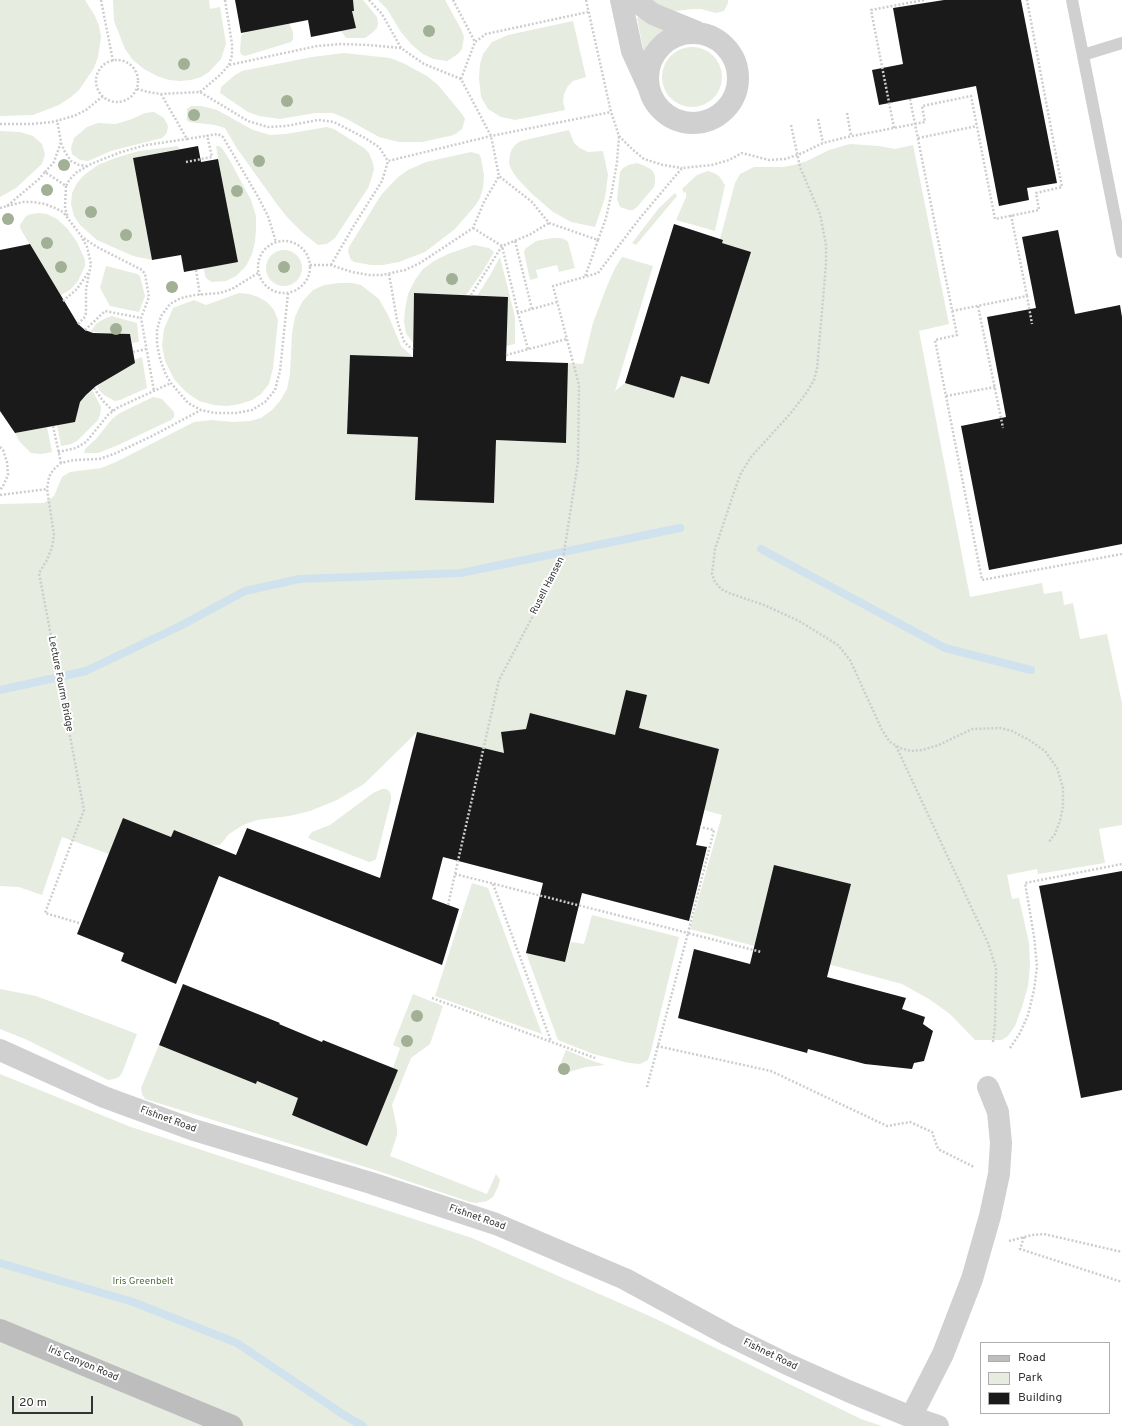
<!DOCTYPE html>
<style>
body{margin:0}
#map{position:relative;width:1122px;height:1426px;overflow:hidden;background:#fff;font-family:Overpass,sans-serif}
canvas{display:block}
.legend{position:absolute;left:980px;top:1342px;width:130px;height:72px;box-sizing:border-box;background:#fff;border:1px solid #adadad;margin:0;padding:5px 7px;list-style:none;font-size:12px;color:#333}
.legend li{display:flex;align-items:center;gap:8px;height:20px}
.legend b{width:20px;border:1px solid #adadad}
.scale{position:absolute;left:12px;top:1396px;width:81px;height:18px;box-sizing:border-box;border:2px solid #333;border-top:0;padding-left:5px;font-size:12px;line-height:14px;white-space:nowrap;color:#333;-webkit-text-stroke:3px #fff;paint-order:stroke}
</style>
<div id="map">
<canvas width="1122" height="1426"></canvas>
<ul class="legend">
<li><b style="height:5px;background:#bdbdbd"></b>Road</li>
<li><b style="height:11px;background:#e6ecdf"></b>Park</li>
<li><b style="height:11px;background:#1a1a1a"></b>Building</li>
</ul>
<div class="scale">20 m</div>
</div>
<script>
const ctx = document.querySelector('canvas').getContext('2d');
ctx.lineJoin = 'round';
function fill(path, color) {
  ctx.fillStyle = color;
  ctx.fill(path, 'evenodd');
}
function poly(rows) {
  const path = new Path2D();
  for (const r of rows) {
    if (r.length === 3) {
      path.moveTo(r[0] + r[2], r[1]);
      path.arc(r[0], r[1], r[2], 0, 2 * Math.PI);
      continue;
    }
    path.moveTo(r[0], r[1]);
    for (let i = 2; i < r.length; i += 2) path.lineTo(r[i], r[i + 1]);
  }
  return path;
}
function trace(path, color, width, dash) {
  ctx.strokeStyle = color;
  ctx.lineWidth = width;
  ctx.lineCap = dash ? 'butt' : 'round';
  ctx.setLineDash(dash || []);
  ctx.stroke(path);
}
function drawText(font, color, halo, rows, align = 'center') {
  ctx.font = font + ' Overpass,sans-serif';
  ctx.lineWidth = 4;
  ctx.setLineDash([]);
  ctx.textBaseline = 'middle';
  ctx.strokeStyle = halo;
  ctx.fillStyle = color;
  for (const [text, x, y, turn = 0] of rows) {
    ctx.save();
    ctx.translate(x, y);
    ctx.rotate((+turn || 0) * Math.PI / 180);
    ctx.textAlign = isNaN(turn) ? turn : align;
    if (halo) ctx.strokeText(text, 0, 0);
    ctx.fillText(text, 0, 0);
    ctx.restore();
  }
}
const green = poly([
 [0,0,85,0,95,16,99,26,101,37,98,57,94,68,79,90,71,97,59,105,33,115,0,116],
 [113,0,209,0,210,9,220,7,226,44,221,59,209,72,201,77,191,80,180,81,169,80,157,76,144,69,133,60,125,49,114,21],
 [350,0,363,0,377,17,378,23,377,28,372,33,365,38,346,38,341,31,355,28],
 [378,0,445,0,462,31,464,37,462,49,458,54,447,61,433,59,423,54,412,45,401,32,387,9],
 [647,0,728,0,728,3,724,11,716,13,701,9,693,9,676,11,670,10],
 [639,17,669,31,669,35,658,44,652,50,648,58,645,58,637,18],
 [573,21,586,77,573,81,568,86,564,94,563,102,565,110,515,120,501,117,488,109,481,97,479,78,480,64,483,54,492,42,508,35],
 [289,23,293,32,293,39,291,42,245,56,242,55,240,52,241,36,247,31],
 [692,77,30],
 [344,53,390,58,403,63,427,76,438,85,462,114,465,119,462,129,454,135,422,142,399,142,379,137,345,118,333,113,315,113,280,119,259,116,248,112,220,93,221,87,235,75,242,71,312,57],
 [191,106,201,106,217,110,253,130,270,135,286,134,327,127,334,129,364,148,369,153,373,163,374,169,371,180,368,188,335,238,327,244,318,245,303,233,287,217,276,203,236,147,225,128,215,125,189,122,187,120,187,109],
 [154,112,164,118,168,126,167,133,162,138,111,151,88,161,80,160,72,154,71,148,74,138,87,127,98,123,116,124,132,119,145,113],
 [569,130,574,143,580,148,588,152,603,151,608,175,605,198,595,227,571,222,553,212,531,193,516,177,511,169,509,163,510,154,512,149,516,144,521,141],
 [0,131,20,132,33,136,42,144,45,154,42,164,32,173,16,188,0,197],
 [850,144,879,146,895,149,913,145,949,324,919,331,970,597,1042,583,1044,594,1062,591,1064,605,1073,603,1080,639,1107,634,1122,703,1122,825,1099,829,1105,863,1038,874,1037,869,1007,875,1012,899,1019,898,1029,943,1030,966,1028,986,1022,1007,1015,1026,1008,1036,1002,1040,975,1040,950,1014,929,999,902,984,824,963,835,947,851,884,774,866,759,927,762,948,690,929,722,815,704,810,719,749,657,733,652,754,581,726,530,713,526,729,501,732,505,759,471,745,417,732,364,784,337,800,310,811,289,816,257,820,243,825,229,834,220,845,211,845,175,830,171,837,123,818,109,854,62,837,42,895,19,887,0,886,0,504,44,503,54,496,62,477,70,472,101,468,116,462,194,422,212,420,233,422,250,421,261,418,272,410,280,401,287,389,290,374,292,333,295,317,302,302,313,290,324,285,339,283,352,283,361,285,379,299,388,315,401,346,413,357,350,355,348,434,418,437,415,500,493,503,496,440,566,443,568,363,583,364,593,323,607,286,615,268,622,257,653,266,615,391,625,383,674,398,681,376,709,384,750,252,722,243,723,240,720,239,735,183,740,174,754,167,783,167,794,165,807,161,829,150],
 [178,146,179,149,133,158,152,260,133,256,97,240,80,225,74,216,71,204,72,193,77,183,84,175,98,165,115,158,139,151],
 [216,146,219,146,222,148,229,159,251,200,256,216,256,230,255,242,252,254,246,266,236,276,226,281,212,282,207,279,205,276,204,268,237,262],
 [471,152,479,154,481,158,484,175,483,188,480,198,475,206,455,229,425,252,399,262,383,265,371,265,354,262,351,260,348,252,349,247,381,195,398,177,408,170,426,162],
 [637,163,645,166,652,170,655,176,655,182,654,187,637,207,633,210,629,210,620,207,617,199,620,172,622,169,628,165],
 [708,171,714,173,719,176,725,185,715,231,676,220,686,197,686,192,684,193,682,189,697,175],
 [675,193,677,196,636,245,632,243,659,208],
 [39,213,47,214,57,219,67,228,77,242,85,260,85,266,78,281,71,289,60,296,20,228,20,225,26,216,31,214],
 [552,238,560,238,566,240,568,242,575,268,559,272,557,265,536,270,538,278,530,280,524,252,525,249,536,241],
 [474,245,489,248,494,252,483,271,466,295,414,294,413,343,406,333,404,322,405,309,408,294,415,280,423,269,434,261,448,254],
 [284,268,18],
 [500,257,515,317,515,344,506,346,508,297,477,296,489,277],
 [106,266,137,274,140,276,145,296,139,312,110,306,100,288],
 [239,293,249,294,258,297,267,302,274,310,278,320,273,368,269,384,261,394,252,400,240,404,227,406,214,405,199,401,186,392,174,379,165,361,162,345,164,329,173,308,194,300,206,305],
 [112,316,137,323,139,342,132,343,130,334,90,332,97,323,106,318],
 [142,357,147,388,120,400,115,401,104,395,99,390,97,386,134,363,134,360],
 [92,390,101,407,100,415,98,420,77,441,71,444,61,446,57,425,75,422,80,402],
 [153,397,162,399,174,412,174,417,171,420,116,446,98,453,84,453,85,449,96,439,112,419,120,413],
 [47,427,52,452,41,454,31,453,19,441,15,433],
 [382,789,386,789,389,791,391,795,391,800,376,859,373,861,369,862,310,839,308,837,312,832,330,825,373,793],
 [472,883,488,888,542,1034,435,996],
 [592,915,679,937,651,1051,648,1060,640,1064,629,1063,593,1054,558,1040,526,953,565,962,571,942,584,944],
 [0,989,36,996,137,1034,122,1073,119,1077,114,1079,108,1080,25,1039,0,1029],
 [413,994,443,1006,430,1044,411,1058,392,1105,397,1128,397,1135,390,1156,487,1194,496,1174,500,1180,498,1187,493,1197,487,1201,476,1203,470,1202,372,1169,145,1099,142,1094,141,1088,159,1045,256,1084,257,1081,298,1098,292,1115,367,1146,398,1070,393,1068,400,1048,393,1045],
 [566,1050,590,1060,605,1065,586,1067,562,1074,557,1072],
 [0,1074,131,1127,472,1238,654,1318,861,1419,882,1426,0,1426]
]);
const stream = poly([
 [761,549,945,648,1031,670],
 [0,690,86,671,180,626,245,591,299,579,461,573,680,528],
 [0,1263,133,1302,237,1343,344,1415,363,1426]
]);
const building = poly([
 [235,0,353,0,354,11,352,11,356,28,311,37,308,20,241,33],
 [944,0,1021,0,1057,183,1027,188,1029,200,999,206,976,86,879,105,872,70,903,64,893,8],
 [198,146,201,162,218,159,238,262,184,272,181,255,152,260,133,158],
 [674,224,723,240,722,243,751,252,709,384,681,376,674,398,625,383],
 [1058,230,1075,314,1120,305,1122,317,1122,544,989,570,961,426,1006,417,987,317,1036,308,1022,237],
 [30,244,78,324,85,330,93,333,130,334,135,363,96,386,86,395,80,402,75,422,15,433,0,411,0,250],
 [414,293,508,297,506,361,568,363,566,443,496,440,494,503,415,500,418,437,347,434,350,355,413,357],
 [626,690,647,695,639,728,719,749,696,845,707,847,689,921,582,893,565,962,526,953,543,883,443,857,432,899,459,909,442,965,219,876,176,984,121,961,124,953,77,934,123,818,171,837,174,830,236,855,247,828,380,878,417,732,504,753,501,732,526,729,530,713,615,735],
 [774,865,851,884,827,977,906,998,902,1009,925,1017,923,1024,933,1031,924,1061,914,1063,912,1069,865,1064,808,1049,807,1053,678,1018,694,949,750,964],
 [1122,871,1122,1090,1081,1098,1039,886],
 [183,984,280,1023,279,1024,322,1042,323,1040,398,1070,367,1146,292,1115,298,1098,257,1081,256,1084,159,1045]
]);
const path = poly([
 [101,0,113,61],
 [225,0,232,44,232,55,229,65],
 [369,0,382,14,401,48],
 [453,0,475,42],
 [586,0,611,112,619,136,632,149,644,159,663,165,682,168],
 [117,81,21],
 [461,79,475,42,486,34,588,12],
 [137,89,148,92,161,94,200,92,248,121,268,127,286,126,318,120,334,122,365,138,379,147,388,161,491,136,611,112],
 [200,92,220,75,229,65,317,46,341,44,369,45,401,48,424,64,461,79,491,136,499,176,532,202,549,223,598,240,585,277],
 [161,94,187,139,218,134,223,137,257,195,268,216,276,242],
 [910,99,957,335,935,340,982,580,1122,554],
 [847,113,851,136],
 [818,119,823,143],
 [0,124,31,124,52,122,74,116,86,110,103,96],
 [791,125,800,167,820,214,826,245,826,264,817,369,814,380,807,392,790,414,751,457,741,473,734,492,715,549,712,574,715,582,721,589,729,593,764,605,799,621,838,645,850,660,882,730,890,742,900,748,911,751,922,750,939,745,972,729,1000,728,1012,731,1029,740,1045,751,1057,768,1063,788,1063,806,1060,821,1055,834,1048,843],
 [894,128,871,10,924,0],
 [918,138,977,126],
 [61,143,65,152,71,161,79,165,87,166],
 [186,162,212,157,207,135],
 [45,172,54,162,61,142,57,120],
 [66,186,65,208,68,218],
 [7,206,23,202,33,202,45,204,55,208,63,212,82,237,97,247,142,270,145,274,149,297,141,318,154,391],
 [0,208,7,206,39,179,45,172,66,186,70,179,77,172,91,164,121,152,146,145,187,139],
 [1011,215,1027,296],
 [473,228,502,246,518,313],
 [598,240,606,218,612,191,617,162,619,136],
 [284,267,26],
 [515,241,532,309],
 [310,265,331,265,352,272,369,275,382,275,405,270,420,263,473,228,484,202,499,176],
 [331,265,353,227,382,181,388,161],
 [196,270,200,295],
 [258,273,232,289,220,293,195,295,181,298,170,304,161,316,157,330,157,344,160,359,166,375,171,383,188,403,201,410,215,413,236,413,252,410,265,402,275,390,280,371,288,293],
 [389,274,397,320,401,333,404,341,408,346,413,349],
 [471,295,502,246,529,235,549,223],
 [63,301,77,289,88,273],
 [978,306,1003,428],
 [952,311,1027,296,1032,324],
 [78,324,84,318,86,313,86,289,91,264,87,247,82,238],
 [85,330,105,311,141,318],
 [528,349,518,313,557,302],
 [133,352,146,349],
 [506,355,567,339],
 [94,388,103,401,113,411],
 [946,396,995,387],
 [53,426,61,463],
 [0,447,3,450,7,462,8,475,3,486,0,490],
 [58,452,76,448,86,442,108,415,117,408,171,383],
 [0,495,47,489],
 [896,746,988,943,996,968,995,1025,993,1042],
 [455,874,688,933,714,830,700,827],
 [493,884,551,1041],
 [448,905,499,680,563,559,578,462,579,385,553,286,598,273,640,218,682,168,712,165,729,160,742,153,769,160,785,159,800,154,823,143,847,137,925,122,922,106,971,96,995,219,1039,210,1036,193,1062,187,1027,0],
 [79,923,45,913,84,810,39,573,47,560,52,547,54,535,47,489,49,477,53,470,61,463,74,460,99,459,114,454,152,436,201,410],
 [432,998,595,1058],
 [657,1046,771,1071,887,1126,910,1122,932,1132,938,1149,974,1167],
 [1010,1048,1020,1033,1028,1015,1034,990,1037,967,1034,936,1025,883,1122,864],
 [647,1087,688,933,761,952],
 [1024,1237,1020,1249,1122,1282],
 [1009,1241,1032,1235,1044,1234,1122,1252]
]);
const lane = poly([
 [1072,0,1122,252],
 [1083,55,1122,43]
]);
const street = poly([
 [621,0,632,51,648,86],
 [634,0,653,14,697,32],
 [693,78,45],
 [0,1050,104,1097,194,1130,371,1183,496,1224,625,1279,728,1335,787,1364,848,1391,911,1417,938,1426],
 [911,1417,943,1354,972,1279,990,1216,999,1174,1001,1143,998,1112,988,1087]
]);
const secondary = poly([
 [0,1330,232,1426]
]);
const trees = [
 [429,31],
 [184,64],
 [287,101],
 [194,115],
 [259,161],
 [64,165],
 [47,190],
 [237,191],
 [91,212],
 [8,219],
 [126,235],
 [47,243],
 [61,267],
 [284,267],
 [452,279],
 [172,287],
 [116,329],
 [417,1016],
 [407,1041],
 [564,1069]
];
const streetNames = [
 ["Rusell Hansen",548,586,-63],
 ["Lecture Fourm Bridge",60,684,79],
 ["Fishnet Road",168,1120,20],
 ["Fishnet Road",477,1218,19],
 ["Fishnet Road",770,1355,26],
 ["Iris Canyon Road",83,1364,23]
];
const parkNames = [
 ["Iris Greenbelt",143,1282]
];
fill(green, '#e6ecdf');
trace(stream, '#cfe2ee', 8);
fill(building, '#1a1a1a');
trace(path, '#cdcdcd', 2.5, [2, 2]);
trace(lane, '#d0d0d0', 12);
trace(street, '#d0d0d0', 22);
trace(secondary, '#bdbdbd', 22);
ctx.fillStyle = '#a2b095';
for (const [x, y] of trees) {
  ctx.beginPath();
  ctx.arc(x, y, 6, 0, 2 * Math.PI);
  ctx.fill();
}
drawText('10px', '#333', '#fff', streetNames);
drawText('10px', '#56703f', '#fff', parkNames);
</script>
